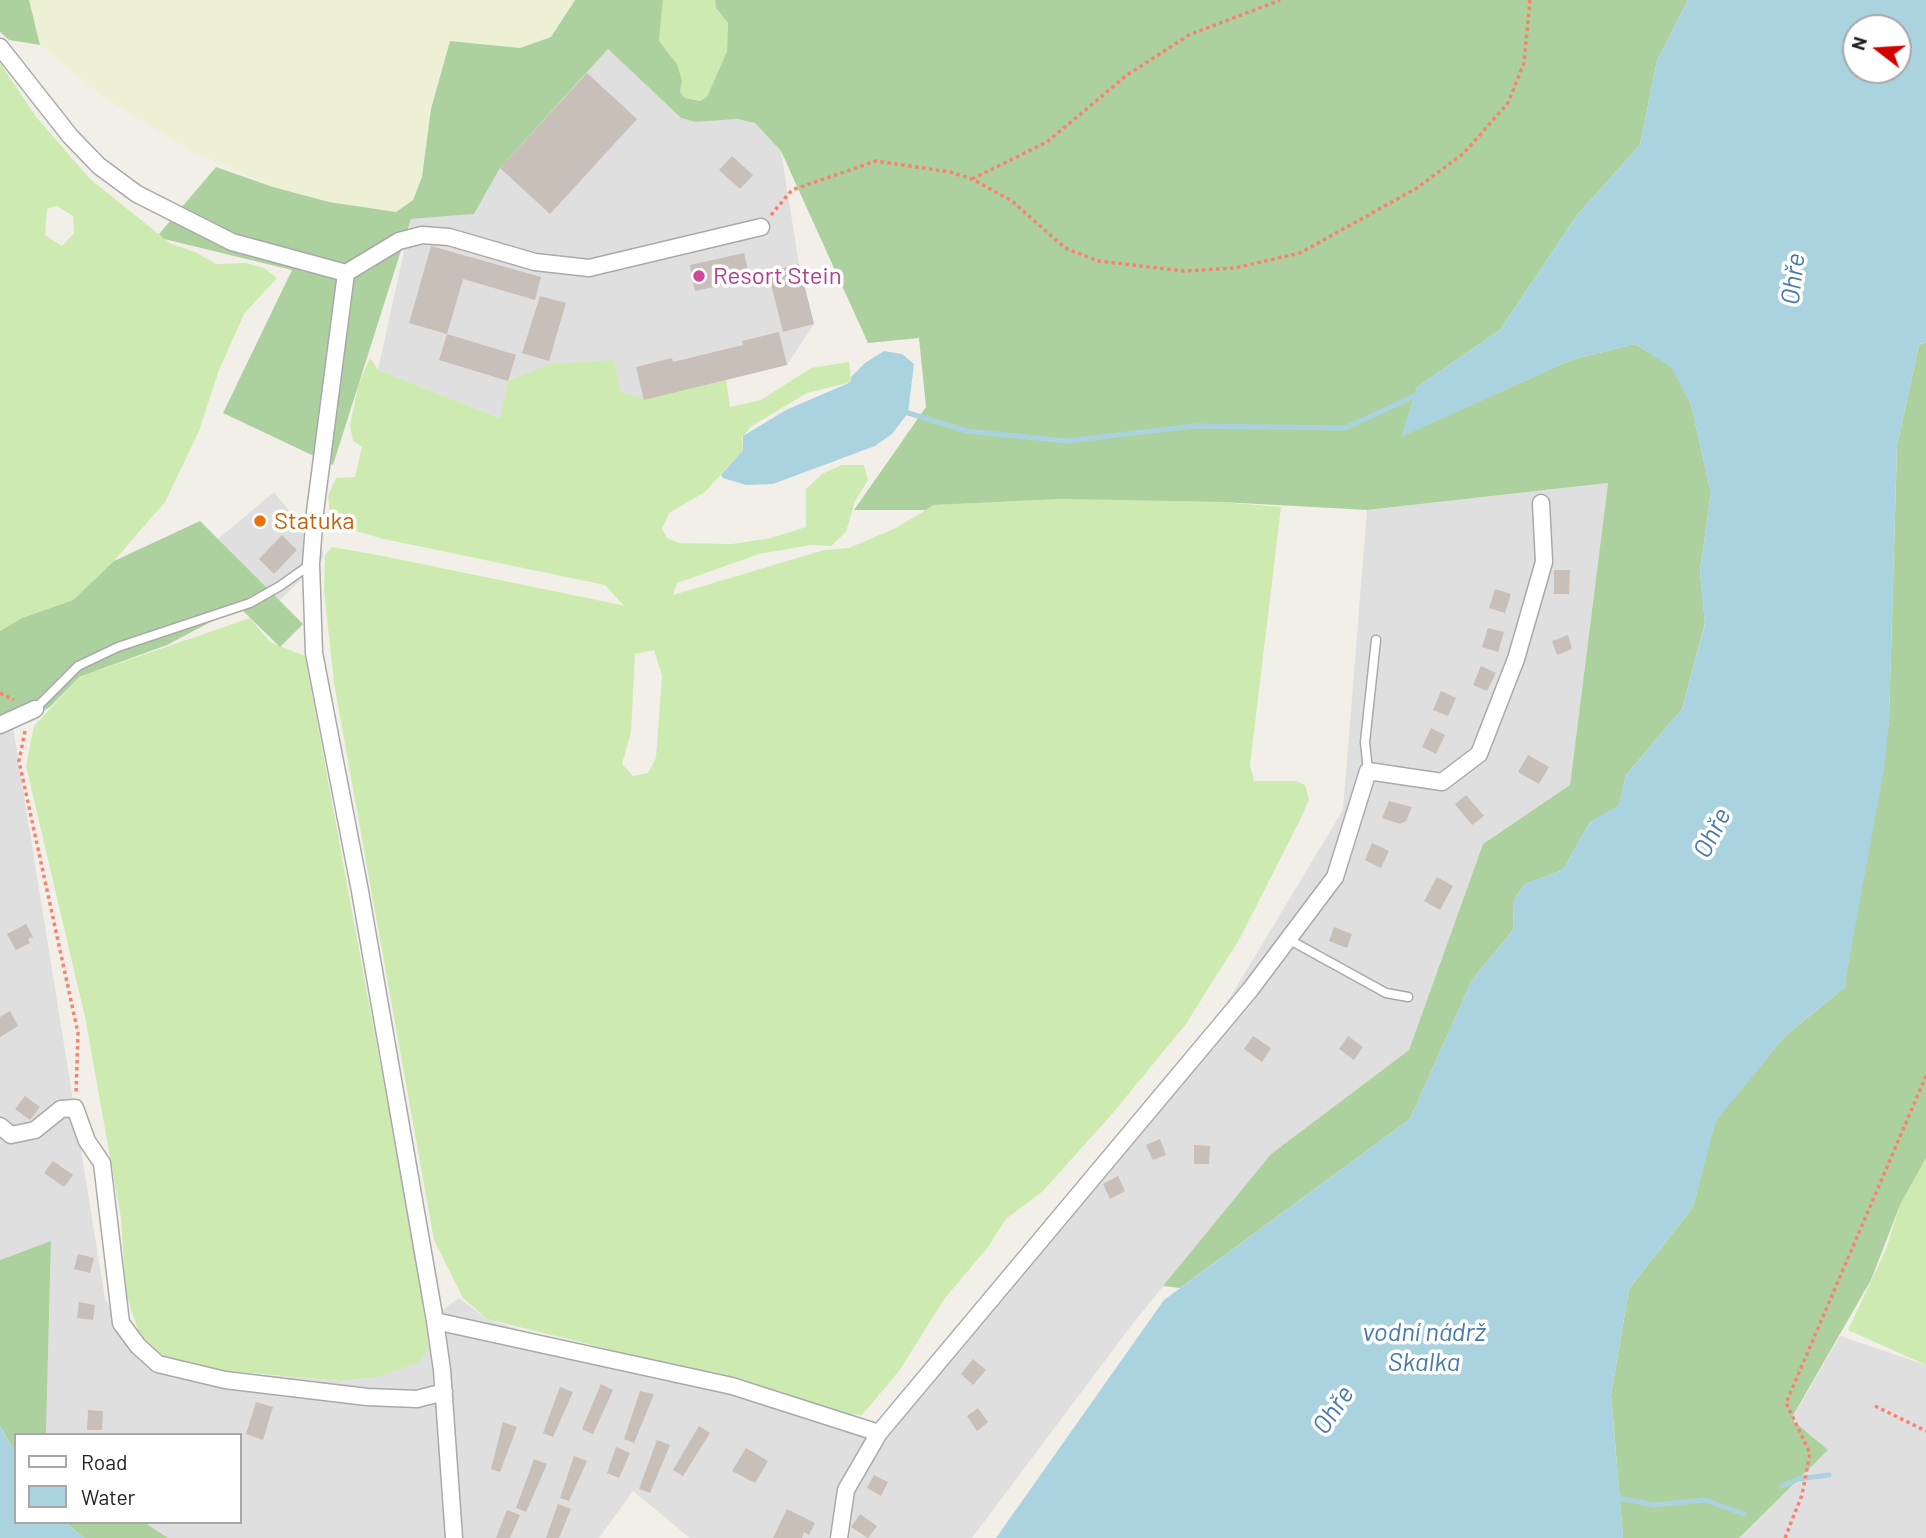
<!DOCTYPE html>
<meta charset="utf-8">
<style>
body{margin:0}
#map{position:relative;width:1926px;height:1538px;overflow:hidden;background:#f2efe9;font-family:Barlow,sans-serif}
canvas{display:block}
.legend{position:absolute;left:14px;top:1433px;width:228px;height:91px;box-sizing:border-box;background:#fff;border:2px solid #a7a7a7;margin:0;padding:9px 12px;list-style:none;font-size:21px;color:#222}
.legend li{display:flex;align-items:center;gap:14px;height:35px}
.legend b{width:35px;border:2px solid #a7a7a7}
.north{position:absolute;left:1842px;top:14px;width:70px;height:70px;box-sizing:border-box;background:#fff;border:2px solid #a7a7a7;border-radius:50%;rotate:287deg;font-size:19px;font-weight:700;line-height:28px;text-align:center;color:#222}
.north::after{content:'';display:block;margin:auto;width:24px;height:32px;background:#d40000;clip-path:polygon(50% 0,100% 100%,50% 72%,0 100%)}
</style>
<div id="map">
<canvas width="1926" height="1538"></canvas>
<ul class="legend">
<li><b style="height:9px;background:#fff"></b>Road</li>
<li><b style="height:19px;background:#aad3df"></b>Water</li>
</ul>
<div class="north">N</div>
</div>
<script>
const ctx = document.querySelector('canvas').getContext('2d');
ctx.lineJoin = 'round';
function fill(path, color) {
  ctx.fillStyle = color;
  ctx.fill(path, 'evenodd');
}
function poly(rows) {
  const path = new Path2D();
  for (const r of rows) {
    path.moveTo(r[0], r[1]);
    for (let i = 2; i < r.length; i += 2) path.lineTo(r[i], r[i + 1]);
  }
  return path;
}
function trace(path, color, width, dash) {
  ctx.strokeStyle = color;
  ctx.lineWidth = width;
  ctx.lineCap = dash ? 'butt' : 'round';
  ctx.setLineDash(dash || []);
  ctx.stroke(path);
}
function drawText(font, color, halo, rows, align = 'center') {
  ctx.font = font + ' Barlow,sans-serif';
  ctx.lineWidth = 7;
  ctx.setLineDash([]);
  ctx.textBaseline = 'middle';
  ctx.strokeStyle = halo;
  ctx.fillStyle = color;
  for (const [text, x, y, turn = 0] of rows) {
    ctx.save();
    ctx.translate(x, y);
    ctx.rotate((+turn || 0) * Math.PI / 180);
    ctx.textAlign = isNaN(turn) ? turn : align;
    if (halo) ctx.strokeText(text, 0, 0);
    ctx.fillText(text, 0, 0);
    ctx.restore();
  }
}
const residential = poly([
 [608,49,681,118,695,122,737,119,755,123,781,151,799,264,814,324,787,365,644,400,621,392,614,360,500,418,378,370,411,219,474,214,500,168],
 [1608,483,1570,785,1483,844,1409,1050,1271,1154,1134,1322,972,1538,690,1538,633,1491,599,1538,168,1538,144,1522,240,1522,240,1435,46,1435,51,1241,0,1260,0,719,13,727,105,1299,148,1365,340,1381,378,1377,429,1348,425,1322,459,1298,487,1319,542,1337,877,1426,1202,1044,1343,810,1367,510],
 [274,492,323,552,323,558,279,601,218,539],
 [1840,1336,1926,1365,1926,1538,1739,1538,1827,1450,1791,1420]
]);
const farmland = poly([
 [29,0,575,0,551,37,520,48,450,41,431,109,422,177,413,200,396,212,329,202,273,187,191,151,106,99,40,45]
]);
const grass = poly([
 [663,0,715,0,716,8,728,23,727,51,707,97,700,101,685,98,680,92,677,64,659,41],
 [0,63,37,118,90,179,171,244,195,252,216,264,246,263,264,268,277,278,244,314,219,370,199,431,165,502,112,563,73,600,22,618,0,631],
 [57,206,73,216,74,233,62,246,45,235,47,209],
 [370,358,378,370,500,418,508,381,551,364,614,360,621,392,644,399,726,380,730,407,761,400,811,368,849,362,851,382,807,393,750,427,742,438,743,450,705,492,669,513,662,529,667,538,679,543,732,544,771,538,806,527,806,489,822,474,842,465,864,465,868,480,855,501,846,532,831,546,811,545,759,554,677,583,673,595,824,550,849,548,896,528,934,505,1061,499,1222,502,1281,507,1250,765,1254,781,1296,781,1305,785,1309,799,1302,816,1240,938,1186,1024,1112,1114,1043,1191,1006,1219,988,1247,945,1298,899,1371,862,1415,829,1412,745,1383,487,1319,463,1298,434,1240,334,683,324,590,325,555,332,547,383,556,621,605,642,613,624,606,605,585,384,539,356,531,330,515,328,496,336,478,355,477,362,447,353,441,350,425,359,383],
 [654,650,662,676,656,758,648,773,633,776,622,764,631,732,635,654],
 [250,618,270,642,305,656,415,1253,429,1348,419,1362,378,1377,340,1381,207,1369,169,1360,141,1339,126,1294,121,1218,85,1017,26,766,34,726,79,677],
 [1926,1158,1926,1365,1848,1330,1886,1249,1900,1205]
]);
const forest = poly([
 [0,0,29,0,40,45,9,40,0,32],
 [575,0,663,0,659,41,677,64,682,81,680,92,685,98,700,101,707,97,727,51,728,23,716,8,715,0,1688,0,1657,61,1640,145,1577,215,1500,330,1417,387,1402,436,1571,360,1635,344,1672,367,1691,404,1711,493,1700,571,1705,623,1682,709,1626,775,1619,806,1590,822,1563,870,1525,884,1514,900,1513,930,1472,980,1410,1119,1180,1288,1163,1286,1271,1154,1409,1050,1483,844,1570,785,1608,483,1367,510,1222,502,1061,499,934,505,926,510,854,510,926,407,919,338,868,343,781,151,755,123,737,119,695,122,681,118,608,49,500,168,474,214,411,219,333,465,223,413,292,270,164,239,159,234,216,167,273,187,329,202,396,212,413,200,422,177,431,109,450,41,520,48,551,37],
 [1926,342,1926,1158,1900,1205,1871,1280,1791,1419,1828,1450,1739,1538,1623,1538,1611,1395,1629,1289,1693,1207,1715,1121,1785,1036,1844,988,1889,721,1897,445,1919,345],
 [200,521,303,624,280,647,239,607,167,645,79,677,50,707,13,727,0,719,0,631,22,618,73,600,114,561],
 [51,1241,46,1435,16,1435,16,1454,0,1426,0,1260],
 [65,1522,144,1522,168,1538,84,1538]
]);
const water = poly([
 [1688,0,1926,0,1926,342,1919,345,1897,445,1889,721,1884,769,1844,988,1785,1036,1716,1121,1693,1207,1629,1289,1611,1395,1623,1538,996,1538,1164,1300,1410,1119,1472,980,1513,930,1514,900,1525,884,1563,870,1590,822,1619,805,1626,775,1682,709,1705,624,1700,571,1711,493,1691,404,1671,367,1635,344,1571,360,1401,437,1417,387,1500,330,1577,215,1640,145,1657,61],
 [1898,28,1898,70,1856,70,1856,28],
 [884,351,902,354,914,364,908,413,892,434,875,446,773,484,746,485,723,478,721,475,743,450,743,436,786,410,851,382,851,377,865,363],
 [0,1426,16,1454,16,1522,65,1522,84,1538,0,1538]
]);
const stream = poly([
 [908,413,967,431,1067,441,1194,426,1345,428,1419,394],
 [1782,1486,1798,1479,1829,1475],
 [1614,1497,1654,1505,1705,1500,1744,1514]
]);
const building = poly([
 [587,73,637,119,550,214,500,168],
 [732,156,753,175,740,189,719,170],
 [431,246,541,277,535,300,463,279,447,334,409,323],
 [744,253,750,279,695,291,690,265],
 [799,264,814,324,783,332,768,272],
 [540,296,566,303,549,361,522,353],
 [779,332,787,365,644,400,636,367,672,358,673,362,743,345,742,341],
 [447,334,516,355,508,381,439,360],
 [282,535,297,550,274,574,259,559],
 [1554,570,1570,570,1569,594,1554,594],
 [1495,589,1511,594,1505,613,1489,608],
 [1488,628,1504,632,1498,652,1482,647],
 [1568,635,1572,649,1557,655,1552,641],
 [1481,666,1496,673,1487,691,1473,685],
 [1441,691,1456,698,1448,716,1433,710],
 [1431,728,1445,735,1436,754,1422,747],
 [1528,755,1549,767,1539,784,1518,772],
 [1466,795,1484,816,1472,825,1455,804],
 [1389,801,1412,807,1406,821,1400,824,1382,818],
 [1372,843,1389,851,1381,868,1365,860],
 [1437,877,1453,886,1440,910,1424,901],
 [26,924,33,937,28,939,30,943,16,950,7,934],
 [1334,927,1352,934,1347,948,1329,941],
 [10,1011,18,1026,0,1037,0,1017],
 [1253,1036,1271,1048,1262,1062,1244,1049],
 [1348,1036,1363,1047,1354,1060,1339,1049],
 [25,1096,40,1107,30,1120,15,1109],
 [1160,1139,1166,1155,1153,1160,1146,1145],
 [1194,1145,1210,1146,1209,1164,1194,1164],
 [53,1161,73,1175,64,1187,44,1173],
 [1118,1176,1125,1191,1110,1199,1103,1184],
 [78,1254,94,1258,90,1273,74,1269],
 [79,1302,95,1305,93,1320,77,1318],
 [973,1359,986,1370,973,1385,961,1374],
 [601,1384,613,1390,593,1434,582,1429],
 [560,1387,573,1392,553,1437,543,1433],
 [640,1391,654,1394,634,1443,624,1439],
 [256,1402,273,1407,263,1440,246,1434],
 [978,1408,988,1422,977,1431,967,1416],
 [88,1410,103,1411,102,1430,87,1430],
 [503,1422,517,1427,500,1472,491,1469],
 [699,1426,710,1433,683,1476,673,1470],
 [657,1440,670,1445,650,1493,639,1489],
 [616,1447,630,1453,619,1478,607,1473],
 [746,1448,768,1461,755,1483,732,1471],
 [574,1456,587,1461,569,1501,560,1498],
 [534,1459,547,1464,526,1512,516,1508],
 [874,1475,888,1482,881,1496,867,1488],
 [558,1504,571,1509,559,1538,546,1538],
 [787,1509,815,1523,809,1535,804,1532,802,1538,773,1538],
 [507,1510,520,1515,510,1538,496,1538],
 [860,1514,877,1526,868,1538,851,1527]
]);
const path = poly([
 [972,179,1047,142,1127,75,1189,35,1280,0],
 [771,215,792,190,876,161,950,172,972,179,1012,201,1065,248,1098,261,1184,271,1235,268,1300,253,1417,188,1464,153,1508,103,1524,63,1530,0],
 [0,693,14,700],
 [25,731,19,761,78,1033,76,1094],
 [1875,1406,1926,1431],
 [1785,1538,1802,1495,1810,1453,1786,1403,1926,1076]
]);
const lane = poly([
 [35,709,78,666,118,647,250,603,280,586,311,564],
 [1368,771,1365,742,1376,640],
 [1288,939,1386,993,1408,997]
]);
const street = poly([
 [0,47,70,136,99,166,137,194,232,242,346,273,399,241,422,235,449,237,535,262,589,268,761,227],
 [346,273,315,512,311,564,314,653,360,891,435,1321,732,1386,879,1433,1250,990,1335,877,1368,771,1442,782,1479,754,1516,659,1544,562,1541,503],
 [0,725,35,709],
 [0,1126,11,1135,35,1130,61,1109,75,1108,87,1141,102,1163,121,1323,138,1346,158,1364,225,1380,367,1397,417,1399,444,1392],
 [435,1321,442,1370,454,1538],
 [839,1538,846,1490,879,1433]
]);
const markers = [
 [699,276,7,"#d1479c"],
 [260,521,7,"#e8710a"]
];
const hotelNames = [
 ["Resort Stein",713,276]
];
const foodNames = [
 ["Statuka",274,521]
];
const waterNames = [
 ["Ohře",1793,279,-83],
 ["Ohře",1712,833,-63],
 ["vodní nádrž",1424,1332],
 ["Skalka",1424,1362],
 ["Ohře",1333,1410,-56]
];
fill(residential, '#e0dfdf');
fill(farmland, '#eef0d5');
fill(grass, '#cdebb0');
fill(forest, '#add19e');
fill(water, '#aad3df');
trace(stream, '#aad3df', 5);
fill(building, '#c7bfb8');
trace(lane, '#a9a9a9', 11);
trace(street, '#a9a9a9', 19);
trace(path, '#fa8072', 3.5, [3.5, 3.5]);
trace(lane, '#fff', 8);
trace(street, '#fff', 16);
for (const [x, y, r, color] of markers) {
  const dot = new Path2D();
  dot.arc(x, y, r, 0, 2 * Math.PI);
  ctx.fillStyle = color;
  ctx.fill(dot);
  trace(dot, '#fff', 2.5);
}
drawText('24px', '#b23c85', '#fff', hotelNames, 'left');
drawText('24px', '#c56008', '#fff', foodNames, 'left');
drawText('italic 26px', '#4a7aab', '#fff', waterNames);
</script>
